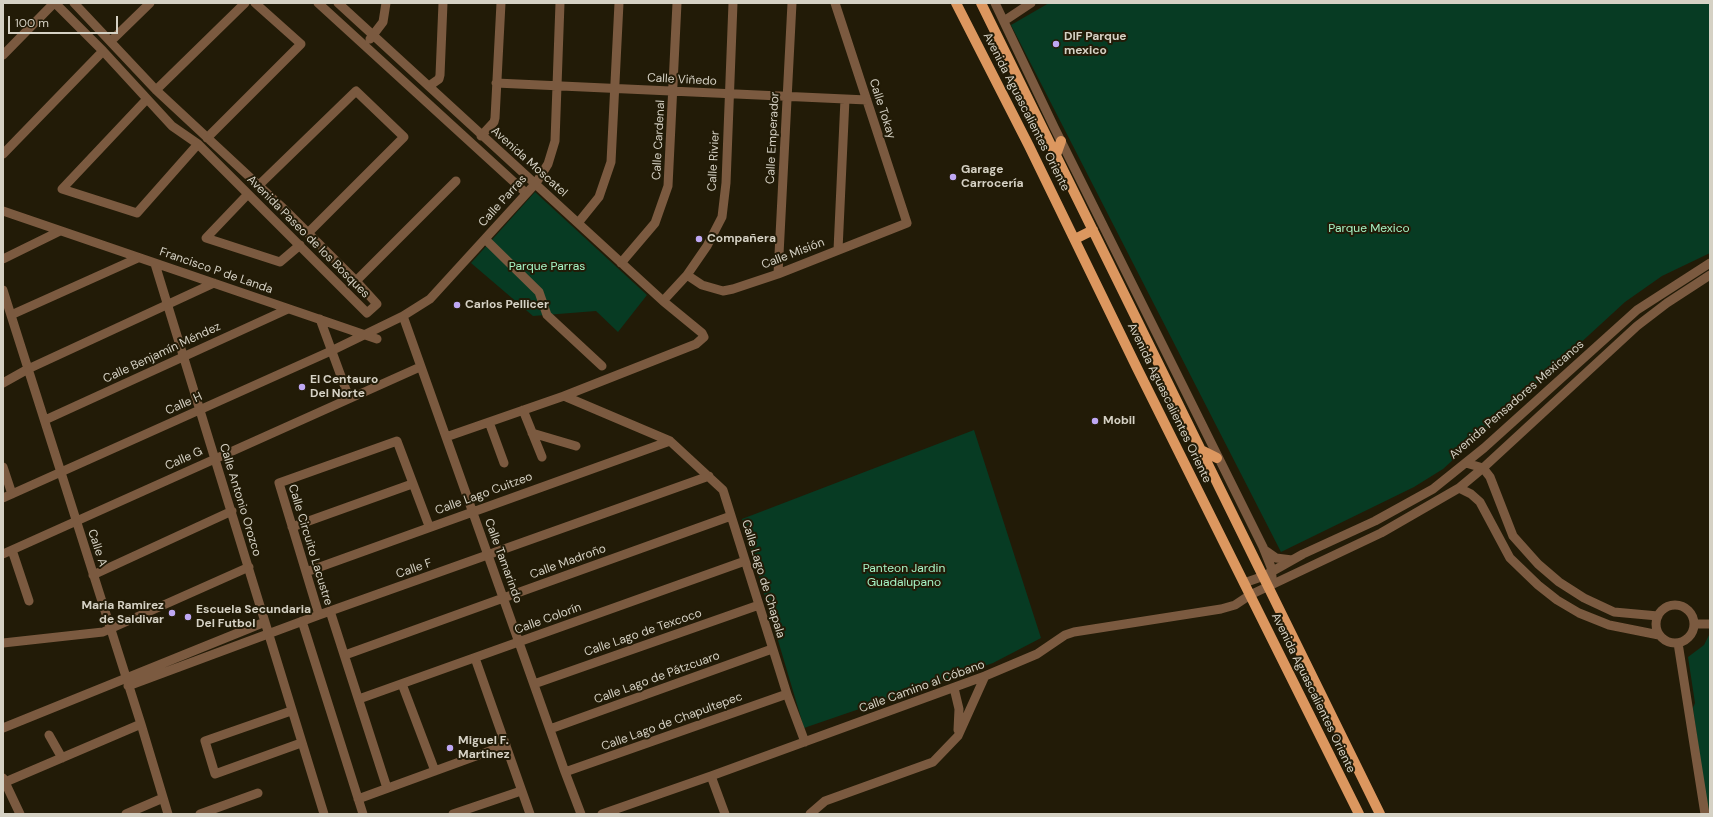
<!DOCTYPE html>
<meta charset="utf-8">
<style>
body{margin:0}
#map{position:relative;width:1713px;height:817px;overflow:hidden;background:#221b07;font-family:"DM Sans",sans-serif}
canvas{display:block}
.frame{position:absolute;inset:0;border:4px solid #d5d1c4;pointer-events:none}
.scale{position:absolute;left:8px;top:16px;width:110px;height:18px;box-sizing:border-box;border:2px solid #d5d1c4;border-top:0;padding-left:5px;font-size:12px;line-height:14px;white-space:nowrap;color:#d5d1c4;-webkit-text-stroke:3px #221b07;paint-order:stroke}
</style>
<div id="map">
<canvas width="1713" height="817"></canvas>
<div class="frame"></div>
<div class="scale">100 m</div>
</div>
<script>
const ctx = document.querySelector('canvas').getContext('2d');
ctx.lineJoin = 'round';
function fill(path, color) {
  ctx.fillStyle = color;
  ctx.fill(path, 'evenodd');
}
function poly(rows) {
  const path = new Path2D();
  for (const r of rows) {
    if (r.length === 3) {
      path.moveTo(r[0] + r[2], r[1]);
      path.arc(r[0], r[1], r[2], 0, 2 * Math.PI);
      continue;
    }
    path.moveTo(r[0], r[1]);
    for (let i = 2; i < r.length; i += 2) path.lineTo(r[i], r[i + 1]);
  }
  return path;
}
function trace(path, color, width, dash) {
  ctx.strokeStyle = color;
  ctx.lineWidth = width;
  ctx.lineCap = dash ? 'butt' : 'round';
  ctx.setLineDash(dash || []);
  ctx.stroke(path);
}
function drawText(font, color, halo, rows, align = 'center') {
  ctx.font = font + ' "DM Sans",sans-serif';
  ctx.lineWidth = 4;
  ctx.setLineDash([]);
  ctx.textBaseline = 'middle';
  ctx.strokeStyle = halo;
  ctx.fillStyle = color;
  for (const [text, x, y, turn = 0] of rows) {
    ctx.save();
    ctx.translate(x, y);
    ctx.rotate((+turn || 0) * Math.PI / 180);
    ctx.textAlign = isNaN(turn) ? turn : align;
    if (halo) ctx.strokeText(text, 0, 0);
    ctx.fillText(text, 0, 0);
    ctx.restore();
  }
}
const green = poly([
 [1049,3,1710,3,1710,253,1662,276,1625,302,1443,469,1414,487,1281,552,1011,25],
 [535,192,647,295,618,332,596,311,533,316,471,263],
 [974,430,1041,638,993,663,804,728,742,519],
 [1710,633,1710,814,1708,814,1693,708,1695,703,1688,657,1704,645]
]);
const minor = poly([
 [55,3,103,51,172,126,198,144,367,313,377,304,356,281,284,209,156,90,74,3],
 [318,3,526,193],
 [338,3,663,301,702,333,704,337,696,344,564,396,446,437],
 [995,3,1054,127,1263,547,1271,567,1272,577,1269,587],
 [1004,21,1031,3],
 [370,39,383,22,386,3],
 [111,41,150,3],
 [3,55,54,3],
 [496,83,867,100],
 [429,86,439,79,440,75,443,3],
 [156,90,245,3],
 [146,100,62,189,137,213,198,144],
 [481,136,494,122,495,118,501,3],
 [207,138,301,44,255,3],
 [3,154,103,51],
 [258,186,356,91,404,137,308,233],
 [248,194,206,238,280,262,300,245],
 [3,211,377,339],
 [578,223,599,197,611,162,619,3],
 [485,239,539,292,547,315,602,366],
 [838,250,845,99],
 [3,259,60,231],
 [621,263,655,223,668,186,677,3],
 [155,264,324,814],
 [778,274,792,3],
 [687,275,702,285,723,291,733,289,778,274,907,223,835,3],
 [356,281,456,181],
 [3,290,141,724,168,814],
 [663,301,687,275,707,246,722,217,726,183,733,3],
 [11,315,138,258],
 [403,316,565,772,581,814],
 [320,319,349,398],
 [3,383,28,369,214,283],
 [564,396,670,441,723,490,787,694,805,742],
 [523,410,542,457],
 [45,420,288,309],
 [489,422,504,463],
 [532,433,576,446],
 [1466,463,1483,468,1490,477,1513,536,1538,564,1559,582,1584,598,1614,612,1658,616],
 [3,467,12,494],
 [1459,488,1471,494,1480,502,1510,558,1538,585,1557,600,1579,613,1609,625,1659,635],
 [3,498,331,351,403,316,430,299,536,183,548,164,555,141,560,3],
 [292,527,412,484],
 [12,550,29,601],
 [1266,551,1276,558,1292,560],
 [3,554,420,367],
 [306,572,670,441],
 [93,575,232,511],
 [1244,583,1264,576,1303,554,1375,521,1433,489,1484,448,1637,310,1710,263],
 [1675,624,19],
 [330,611,387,788],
 [319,615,279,483,397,441,429,526],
 [302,621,363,814],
 [1694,624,1710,624],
 [3,643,103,632,249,567],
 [1678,643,1705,814],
 [345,655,731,516],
 [475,658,530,814],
 [402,684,435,771],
 [534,684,759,605],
 [128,686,319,615,709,476],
 [954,688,959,709,958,730],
 [359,699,745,561],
 [291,711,205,741,215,774,301,743],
 [3,728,265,622],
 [550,729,772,649],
 [49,735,62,758],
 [565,772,787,694],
 [711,776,725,814],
 [3,778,20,814],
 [3,783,141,724],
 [358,799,506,745],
 [126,814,163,798],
 [200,814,258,793],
 [453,814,521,791],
 [602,814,711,776,985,676,1037,654,1065,635,1074,632,1221,609,1235,605,1250,595,1381,533,1459,488,1483,468,1637,326,1667,303,1710,275],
 [810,814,825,801,933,762,958,736,985,676]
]);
const major = poly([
 [956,3,1029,146,1137,368,1359,814],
 [981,3,1380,814],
 [1056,155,1061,141],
 [1075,239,1093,230],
 [1201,450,1217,458]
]);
const markers = [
 [1056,44,4,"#bfa8f4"],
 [953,177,4,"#bfa8f4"],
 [699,239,4,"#bfa8f4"],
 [457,305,4,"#bfa8f4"],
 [302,387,4,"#bfa8f4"],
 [1095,421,4,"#bfa8f4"],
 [172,613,4,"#bfa8f4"],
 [188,617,4,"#bfa8f4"],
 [450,748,4,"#bfa8f4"]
];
const poiNames = [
 ["DIF Parque",1064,37],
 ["mexico",1064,51],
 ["Garage",961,170],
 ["Carrocería",961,184],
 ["Compañera",707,239],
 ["Carlos Pellicer",465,305],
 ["El Centauro",310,380],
 ["Del Norte",310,394],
 ["Mobil",1103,421],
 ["Maria Ramirez",164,606,"right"],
 ["de Saldivar",164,620,"right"],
 ["Escuela Secundaria",196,610],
 ["Del Futbol",196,624],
 ["Miguel F.",458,741],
 ["Martinez",458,755]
];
const streetNames = [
 ["Calle Viñedo",682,80,3],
 ["Calle Tokay",882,109,72],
 ["Avenida Aguascalientes Oriente",1026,112,63],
 ["Calle Emperador",773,138,-87],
 ["Calle Cardenal",659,140,-87],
 ["Calle Rivier",714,161,-87],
 ["Avenida Moscatel",529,162,42],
 ["Calle Parras",503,201,-48],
 ["Avenida Paseo de los Bosques",308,237,45],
 ["Calle Misión",793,254,-21],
 ["Francisco P de Landa",216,271,19],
 ["Calle Benjamín Méndez",162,353,-25],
 ["Avenida Pensadores Mexicanos",1517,400,-41],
 ["Avenida Aguascalientes Oriente",1169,403,64],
 ["Calle H",184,404,-24],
 ["Calle G",184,459,-24],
 ["Calle Lago Cuitzeo",484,494,-20],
 ["Calle Antonio Orozco",240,500,73],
 ["Calle Circuito Lacustre",310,545,73],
 ["Calle A",97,548,72],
 ["Calle Tamarindo",503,561,70],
 ["Calle Madroño",568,562,-20],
 ["Calle F",414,569,-19],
 ["Calle Lago de Chapala",763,579,73],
 ["Calle Colorín",548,619,-20],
 ["Calle Lago de Texcoco",643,633,-19],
 ["Calle Lago de Pátzcuaro",657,678,-20],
 ["Calle Camino al Cóbano",922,687,-20],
 ["Avenida Aguascalientes Oriente",1313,693,64],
 ["Calle Lago de Chapultepec",672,722,-20]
];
const parkNames = [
 ["Parque Mexico",1369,229],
 ["Parque Parras",547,267],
 ["Panteon Jardin",904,569],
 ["Guadalupano",904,583]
];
fill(green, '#073b23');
trace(minor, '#7b5a40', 9);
trace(major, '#dc975f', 10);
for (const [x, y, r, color] of markers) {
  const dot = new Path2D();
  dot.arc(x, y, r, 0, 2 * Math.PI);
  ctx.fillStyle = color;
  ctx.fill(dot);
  trace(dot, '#221b07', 1.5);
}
drawText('bold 12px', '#d5d1c4', '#221b07', poiNames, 'left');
drawText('12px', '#d5d1c4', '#221b07', streetNames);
drawText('12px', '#a6f3c5', '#221b07', parkNames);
</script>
